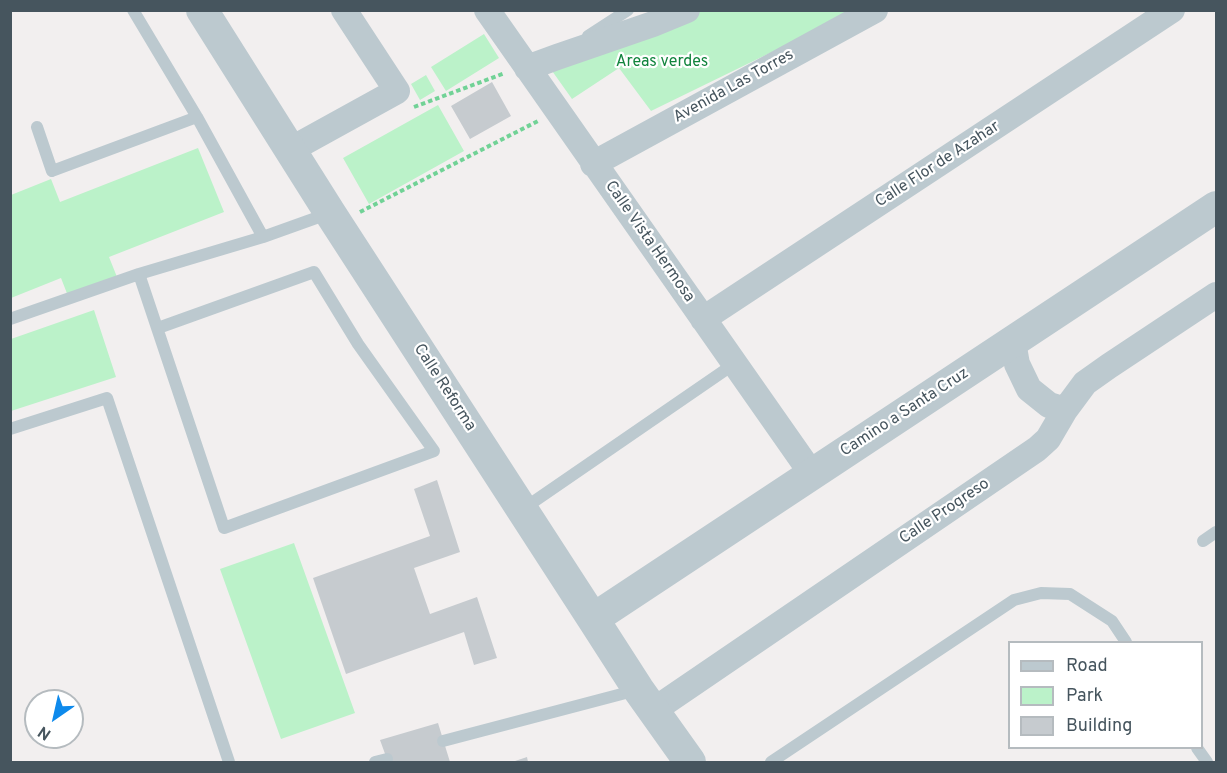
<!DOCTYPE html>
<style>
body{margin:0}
#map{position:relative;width:1227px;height:773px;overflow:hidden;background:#f2efef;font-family:Overpass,sans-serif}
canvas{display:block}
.frame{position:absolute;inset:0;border:12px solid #46555e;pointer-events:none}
.legend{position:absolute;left:1008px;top:641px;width:195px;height:108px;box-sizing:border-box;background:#fff;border:2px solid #b5bbbf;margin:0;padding:8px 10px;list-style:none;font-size:18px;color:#46555e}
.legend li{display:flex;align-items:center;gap:12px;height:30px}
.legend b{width:30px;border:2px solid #b5bbbf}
.north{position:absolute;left:24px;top:689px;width:60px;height:60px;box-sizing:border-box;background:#fff;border:2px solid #b5bbbf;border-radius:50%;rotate:214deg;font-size:16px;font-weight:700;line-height:24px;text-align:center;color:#46555e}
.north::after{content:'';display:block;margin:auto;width:21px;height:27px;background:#0e8aec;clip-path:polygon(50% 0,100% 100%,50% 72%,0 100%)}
</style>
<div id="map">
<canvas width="1227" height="773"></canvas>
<div class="frame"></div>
<ul class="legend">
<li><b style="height:8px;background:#bcc9cf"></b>Road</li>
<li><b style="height:16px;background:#bbf2c9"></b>Park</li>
<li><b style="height:16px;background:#c6cbcf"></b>Building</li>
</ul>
<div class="north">N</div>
</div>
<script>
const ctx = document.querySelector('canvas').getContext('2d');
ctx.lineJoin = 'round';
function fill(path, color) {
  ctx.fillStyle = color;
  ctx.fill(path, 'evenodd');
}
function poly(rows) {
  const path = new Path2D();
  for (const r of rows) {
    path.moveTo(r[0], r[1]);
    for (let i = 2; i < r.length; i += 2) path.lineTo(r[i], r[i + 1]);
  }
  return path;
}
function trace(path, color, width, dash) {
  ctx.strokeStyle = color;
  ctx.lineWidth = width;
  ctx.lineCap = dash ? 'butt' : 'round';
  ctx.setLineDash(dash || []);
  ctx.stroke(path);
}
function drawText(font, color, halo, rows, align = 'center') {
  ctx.font = font + ' Overpass,sans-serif';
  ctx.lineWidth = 4.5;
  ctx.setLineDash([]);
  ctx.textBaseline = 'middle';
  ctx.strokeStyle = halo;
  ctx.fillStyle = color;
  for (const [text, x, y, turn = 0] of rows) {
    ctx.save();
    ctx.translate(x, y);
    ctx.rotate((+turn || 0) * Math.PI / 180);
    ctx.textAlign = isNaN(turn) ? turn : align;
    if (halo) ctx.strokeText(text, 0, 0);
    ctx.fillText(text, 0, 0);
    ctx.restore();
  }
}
const green = poly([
 [699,11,856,11,651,111,619,68,572,99,550,68],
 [484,34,499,58,446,91,431,67],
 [426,75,435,91,420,100,411,84],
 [438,105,464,151,369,204,343,158],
 [198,148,224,212,109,257,117,277,68,296,61,278,11,298,11,195,51,179,60,202],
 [94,310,116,377,11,411,11,339],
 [294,543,355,713,281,739,220,569]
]);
const building = poly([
 [492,82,511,116,470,139,451,106],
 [437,480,460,552,414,568,430,614,477,597,497,658,474,665,464,632,346,674,313,578,430,536,414,489],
 [438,723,450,762,388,762,380,740],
 [527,757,528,762,512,762]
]);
const path = poly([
 [414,107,505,73],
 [360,212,538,121]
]);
const service = poly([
 [588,36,628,10],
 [37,127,52,171,197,117],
 [263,237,330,213],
 [139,274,224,528,434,451,358,344,314,272,158,328],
 [10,319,139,274,263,237,197,117,133,10],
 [10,429,107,398,229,762],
 [523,509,734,364],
 [1203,541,1216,532],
 [443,741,637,690],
 [1197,748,1207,762],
 [375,762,387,759],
 [771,762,1014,600,1041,593,1070,594,1112,621,1126,642]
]);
const minor = poly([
 [487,10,812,474],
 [527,68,557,57,653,24,687,10],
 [290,150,397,91,344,10],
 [593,164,875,10],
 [703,319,1172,10],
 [1013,342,1017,364,1029,389,1049,405,1065,410],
 [654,710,1037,449,1048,439,1065,410,1085,383,1109,366,1216,295]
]);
const tertiary = poly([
 [202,10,330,213,593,619,638,689,690,762],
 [593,619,1216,207]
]);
const parkNames = [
 ["Areas verdes",662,63]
];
const streetNames = [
 ["Avenida Las Torres",734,87,-29],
 ["Calle Flor de Azahar",938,165,-33],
 ["Calle Vista Hermosa",649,242,55],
 ["Calle Reforma",444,388,57],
 ["Camino a Santa Cruz",905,413,-33],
 ["Calle Progreso",945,512,-34]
];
fill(green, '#bbf2c9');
fill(building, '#c6cbcf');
trace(path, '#71d296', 4, [4.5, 3]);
trace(service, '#bcc9cf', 12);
trace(minor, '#bcc9cf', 26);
trace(tertiary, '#bcc9cf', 32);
drawText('16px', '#11843d', '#fff', parkNames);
drawText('16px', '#46555e', '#fff', streetNames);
</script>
